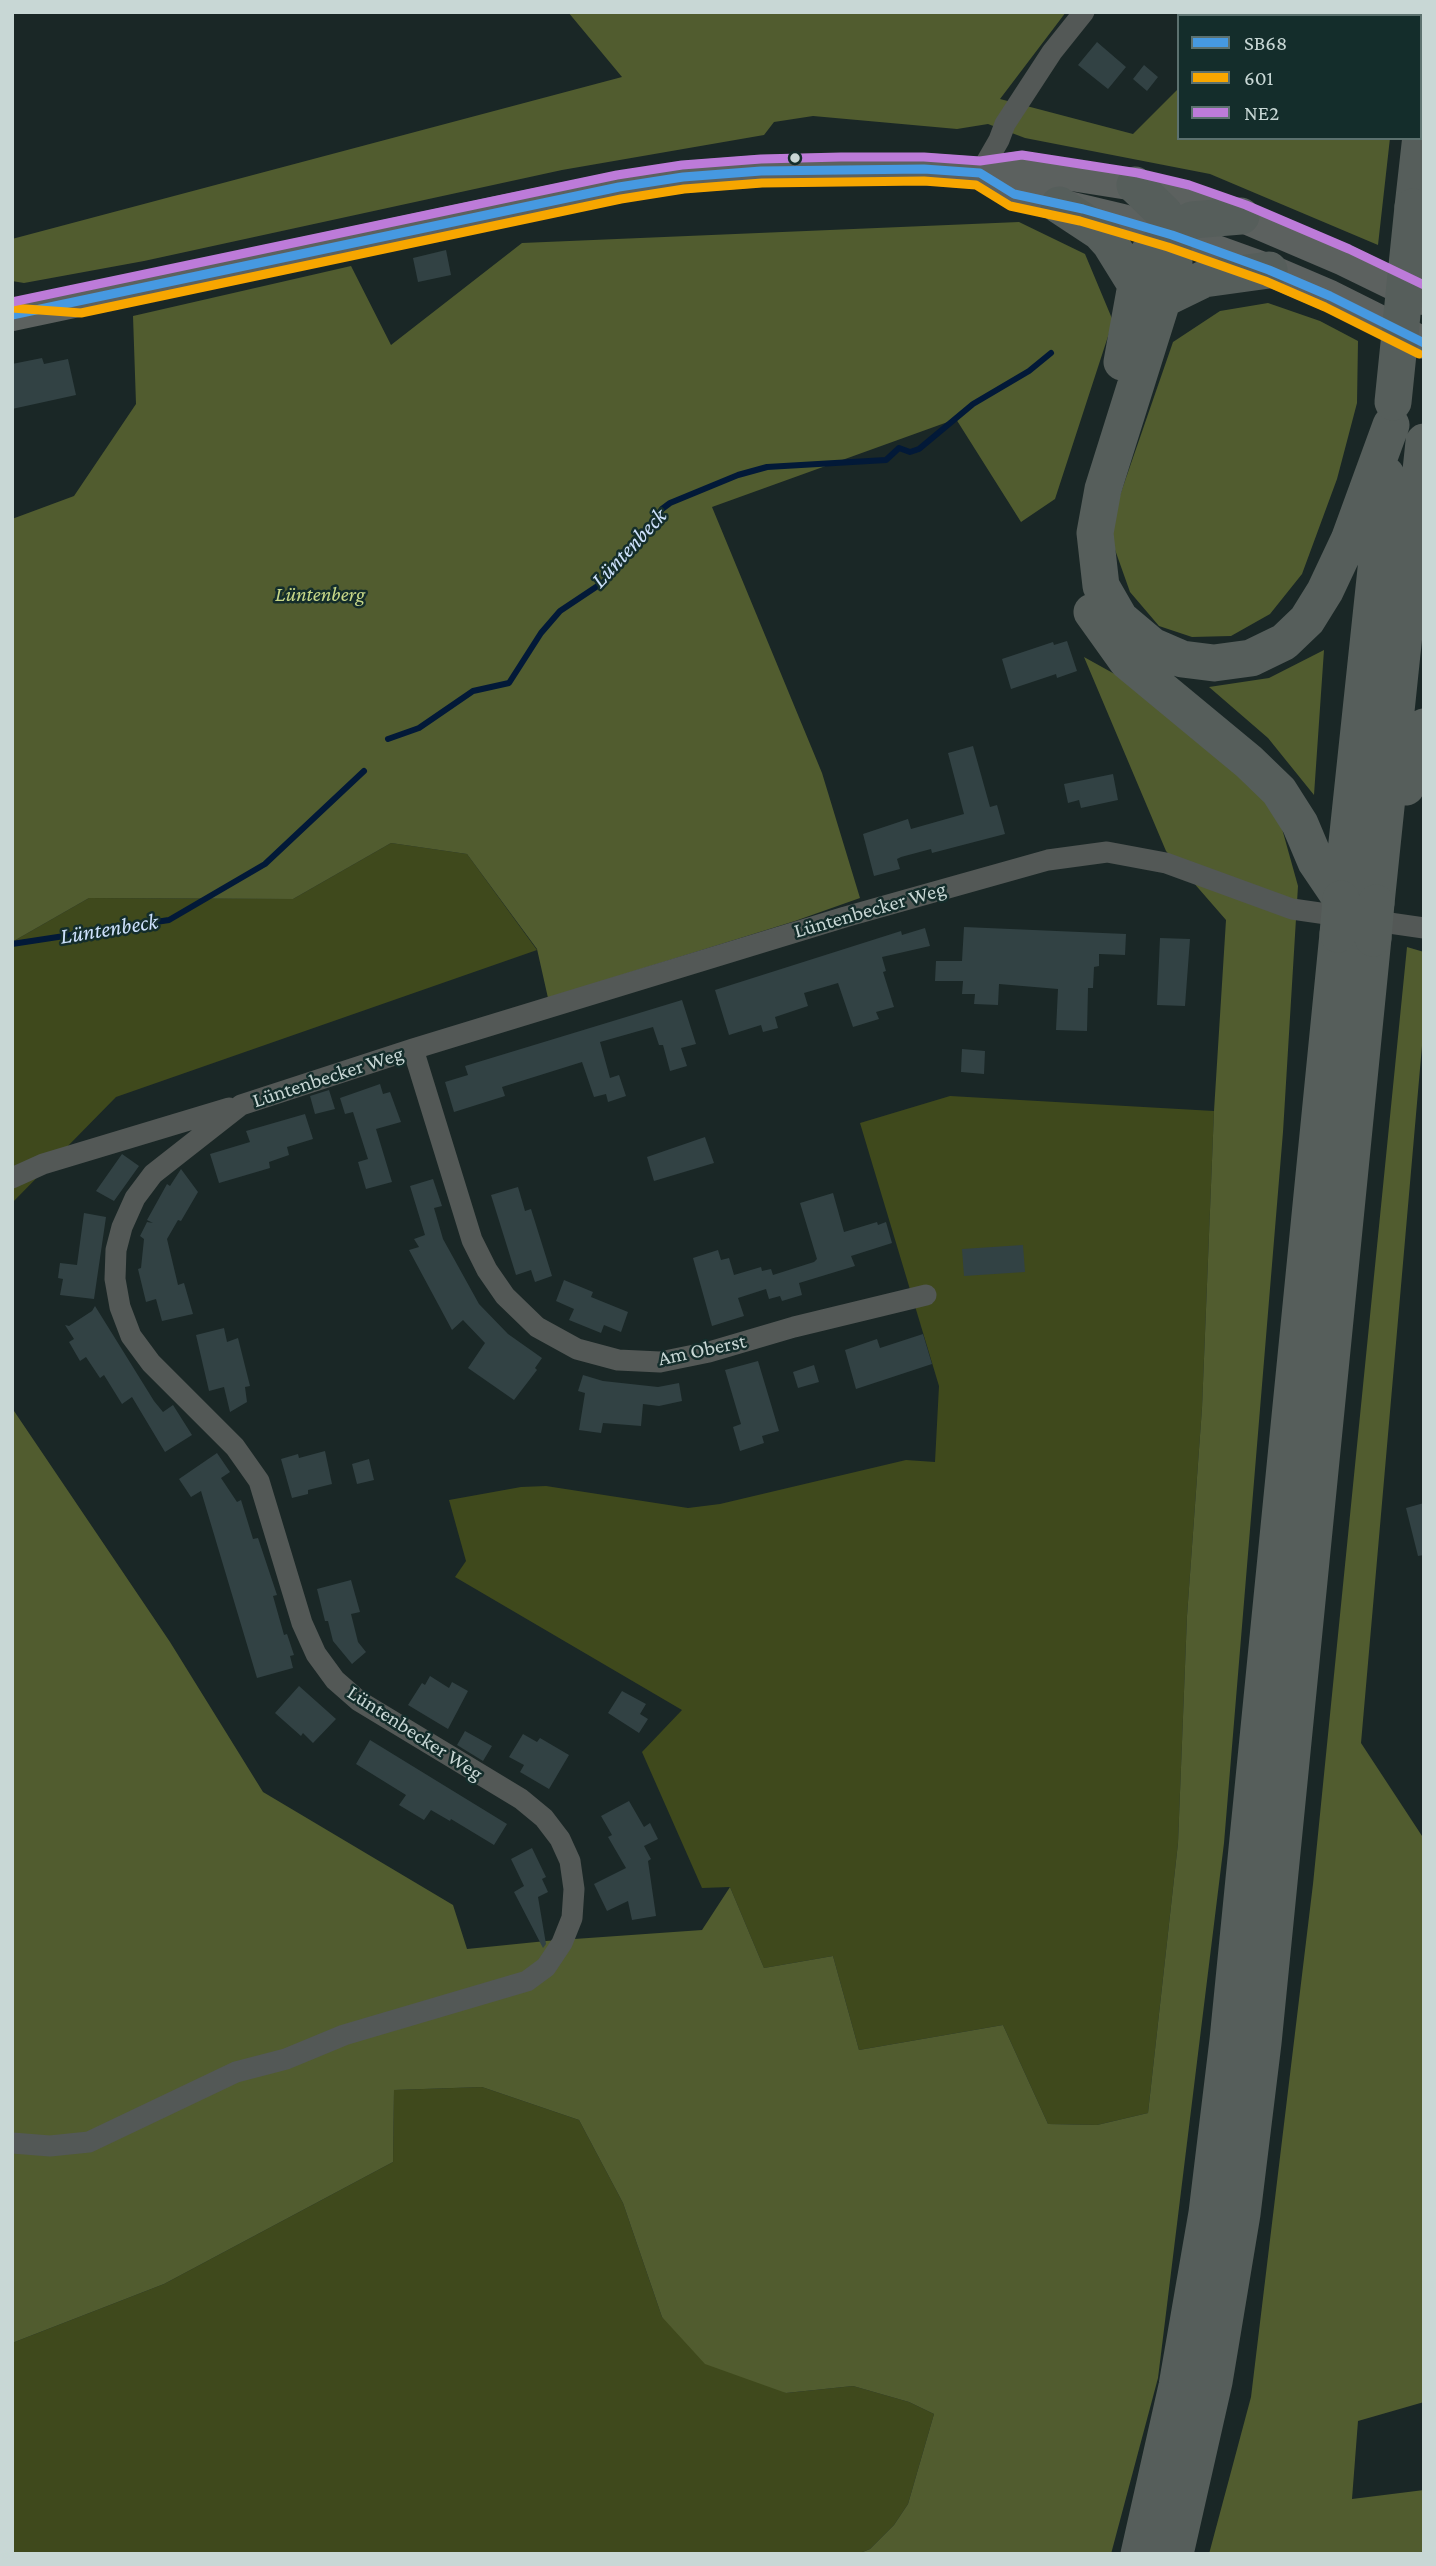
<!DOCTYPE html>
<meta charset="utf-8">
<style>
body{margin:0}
#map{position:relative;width:1436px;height:2566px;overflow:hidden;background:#1a2726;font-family:"Crimson Pro",serif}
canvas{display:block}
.frame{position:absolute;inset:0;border:14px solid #c8d7d5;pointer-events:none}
.legend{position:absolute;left:1177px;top:14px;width:245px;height:126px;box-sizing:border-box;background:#142d2b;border:2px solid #5c716f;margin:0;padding:9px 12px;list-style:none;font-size:21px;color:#c8d7d5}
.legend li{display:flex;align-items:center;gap:14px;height:35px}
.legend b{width:35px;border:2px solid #5c716f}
</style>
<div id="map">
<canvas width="1436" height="2566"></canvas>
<div class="frame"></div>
<ul class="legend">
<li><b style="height:9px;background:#4699e1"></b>SB68</li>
<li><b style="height:9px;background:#f7a600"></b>601</li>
<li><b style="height:9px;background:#bd7bd9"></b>NE2</li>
</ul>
</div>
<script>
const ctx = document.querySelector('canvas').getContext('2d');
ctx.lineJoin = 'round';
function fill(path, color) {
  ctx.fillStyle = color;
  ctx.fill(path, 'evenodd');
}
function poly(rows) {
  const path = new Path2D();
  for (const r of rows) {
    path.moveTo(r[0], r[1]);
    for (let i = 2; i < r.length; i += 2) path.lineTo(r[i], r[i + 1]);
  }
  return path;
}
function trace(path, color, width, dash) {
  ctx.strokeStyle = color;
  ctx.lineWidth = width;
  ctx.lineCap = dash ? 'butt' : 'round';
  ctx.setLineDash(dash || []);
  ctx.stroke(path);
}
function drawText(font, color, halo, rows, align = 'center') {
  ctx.font = font + ' "Crimson Pro",serif';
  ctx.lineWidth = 5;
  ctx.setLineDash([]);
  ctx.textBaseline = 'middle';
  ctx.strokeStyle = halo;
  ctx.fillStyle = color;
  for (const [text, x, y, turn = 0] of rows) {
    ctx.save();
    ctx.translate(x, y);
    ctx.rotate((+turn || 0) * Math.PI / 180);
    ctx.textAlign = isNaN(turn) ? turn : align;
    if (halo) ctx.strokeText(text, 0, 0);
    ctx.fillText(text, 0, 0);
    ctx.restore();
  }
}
const green = poly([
 [391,843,467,854,537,950,116,1097,12,1203,12,942,89,898,293,899],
 [950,1096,1214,1111,1202,1408,1187,1616,1178,1843,1148,2113,1097,2125,1048,2124,1003,2025,859,2050,833,1956,764,1968,730,1887,702,1888,642,1752,682,1710,455,1577,466,1561,449,1500,521,1487,546,1486,688,1508,720,1504,906,1460,935,1462,939,1386,860,1123],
 [482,2087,579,2120,623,2203,662,2317,786,2393,853,2386,909,2402,934,2414,908,2504,894,2525,870,2549,858,2554,12,2554,12,2343,164,2284,393,2162,394,2090]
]);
const forest = poly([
 [568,12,1066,12,1000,99,1133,134,1179,88,1179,138,1390,138,1378,245,1210,174,1025,138,988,124,957,129,813,116,774,122,764,135,562,170,144,261,24,283,12,281,12,239,622,77],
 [1226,12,1404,12,1404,16,1224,16],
 [1019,222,1085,254,1113,321,1055,499,1021,522,956,419,712,507,822,773,860,898,795,921,548,998,537,949,467,854,391,843,293,899,89,898,12,942,12,519,74,496,136,404,133,316,351,266,391,345,522,243],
 [1268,303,1320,321,1358,341,1357,403,1337,479,1302,574,1270,614,1231,636,1192,637,1159,626,1130,592,1108,530,1173,342,1220,311],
 [1324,650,1314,795,1268,738,1209,687,1269,678],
 [1084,657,1147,692,1276,807,1298,886,1283,1132,1224,1843,1158,2378,1111,2554,858,2554,870,2549,894,2525,908,2504,934,2414,909,2402,853,2386,786,2393,705,2364,662,2317,623,2203,579,2120,482,2087,394,2090,393,2162,164,2284,12,2343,12,1408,170,1642,263,1792,453,1905,467,1949,546,1941,702,1930,730,1887,764,1968,833,1956,859,2050,1003,2025,1048,2124,1097,2125,1148,2113,1178,1843,1187,1616,1202,1408,1214,1111,1226,920,1166,851],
 [1407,947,1424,952,1424,1023,1361,1743,1424,1839,1424,2402,1358,2421,1352,2499,1424,2490,1424,2554,1209,2554,1251,2397,1313,1884]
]);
const stream = poly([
 [1303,16,1303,12],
 [388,739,419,728,473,691,509,683,541,633,560,611,605,581,624,560,662,509,670,503,738,475,767,467,886,460,899,448,910,452,919,449,973,404,1029,371,1051,353],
 [12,944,169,920,265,864,364,771]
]);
const building = poly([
 [1097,42,1126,67,1108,89,1078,65],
 [1144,65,1158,77,1147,91,1133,79],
 [446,250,451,275,418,282,413,258],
 [42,358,44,364,68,359,76,395,12,409,12,364],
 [1067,641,1077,671,1057,678,1056,674,1011,689,1002,659,1053,642,1054,645],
 [973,746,990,807,997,805,1005,834,932,853,931,849,901,857,897,859,900,869,874,876,863,834,908,819,911,829,964,814,948,753],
 [1113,774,1118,800,1081,808,1079,800,1068,803,1064,784],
 [964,927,1126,934,1125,955,1099,954,1099,966,1094,967,1093,988,1088,988,1087,1031,1056,1030,1058,989,999,984,998,1005,974,1004,975,994,962,994,963,981,935,981,936,961,962,961],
 [925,928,930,946,882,957,886,971,883,972,894,1007,876,1012,879,1019,853,1027,838,983,804,993,808,1006,775,1017,778,1028,763,1032,761,1025,729,1035,715,990,901,931,902,935],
 [1160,938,1190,939,1185,1006,1157,1005],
 [682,1000,696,1044,681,1048,687,1066,670,1071,663,1045,659,1045,653,1027,600,1042,610,1078,619,1075,626,1096,608,1102,606,1094,594,1097,582,1062,502,1087,505,1096,454,1112,445,1082,468,1075,465,1066],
 [962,1049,985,1051,984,1074,961,1072],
 [380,1084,383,1094,390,1092,401,1122,376,1129,392,1182,366,1189,358,1162,368,1159,353,1112,345,1114,340,1098],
 [329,1090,335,1109,315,1114,310,1096],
 [305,1114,313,1139,287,1147,289,1155,269,1162,270,1168,219,1183,210,1154,250,1142,246,1131],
 [705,1137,714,1163,654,1181,647,1157],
 [122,1154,139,1166,114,1201,96,1191],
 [181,1169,198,1192,181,1221,178,1220,167,1239,178,1285,184,1283,193,1314,162,1321,156,1299,146,1302,138,1269,141,1268,144,1239,140,1236,147,1222,153,1223,147,1220,167,1184,170,1186],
 [433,1179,442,1206,434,1208,443,1239,479,1304,508,1334,542,1358,535,1368,537,1370,514,1400,468,1368,485,1343,463,1320,452,1330,409,1250,419,1247,414,1239,425,1235,410,1186],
 [518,1187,525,1211,531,1209,552,1276,535,1282,531,1270,516,1275,491,1195],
 [833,1193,844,1232,877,1222,878,1225,886,1222,892,1243,851,1256,855,1266,799,1283,802,1295,782,1301,780,1296,769,1299,766,1289,738,1298,744,1316,712,1326,693,1258,718,1250,721,1260,729,1258,734,1275,761,1267,762,1271,771,1269,773,1275,814,1262,817,1259,800,1203],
 [84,1213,106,1217,94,1299,60,1295,63,1279,58,1278,60,1263,77,1265],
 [1023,1245,1025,1272,964,1276,962,1249],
 [564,1280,593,1292,591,1297,628,1312,621,1332,604,1325,601,1333,569,1320,574,1309,556,1301],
 [95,1306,154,1401,163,1412,173,1405,192,1435,165,1452,132,1397,122,1404,104,1375,100,1378,86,1357,80,1361,69,1342,74,1339,65,1325,69,1326,92,1311],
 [224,1328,227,1342,238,1338,250,1386,245,1387,247,1402,230,1412,224,1387,209,1391,196,1335],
 [923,1334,932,1364,856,1389,845,1350,877,1339,880,1348],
 [758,1361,779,1431,762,1436,764,1443,740,1451,733,1427,741,1424,725,1370],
 [814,1365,819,1382,798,1388,793,1372],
 [583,1375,603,1381,658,1387,679,1383,682,1401,659,1406,643,1404,641,1426,603,1423,601,1433,579,1430,585,1393,578,1391],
 [325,1451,332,1484,308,1490,308,1494,292,1498,281,1459,298,1454,299,1458],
 [217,1453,230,1472,221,1478,237,1502,241,1500,253,1539,258,1538,277,1595,273,1596,284,1635,287,1634,294,1655,290,1656,293,1668,257,1678,201,1491,191,1497,179,1479],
 [369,1459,374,1480,357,1484,352,1464],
 [1424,1503,1424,1555,1418,1556,1406,1508],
 [351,1580,360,1612,351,1614,358,1642,366,1652,352,1664,333,1641,328,1621,325,1621,317,1589],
 [430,1676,449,1688,452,1682,468,1691,448,1729,408,1705,422,1683,425,1685],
 [299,1686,336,1719,313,1743,303,1733,301,1736,275,1713],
 [622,1691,646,1704,640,1714,648,1719,639,1733,608,1713],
 [465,1731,492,1746,483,1761,457,1745],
 [523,1734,537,1742,540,1738,569,1755,549,1789,520,1772,524,1765,509,1757],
 [370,1740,507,1824,494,1845,451,1819,450,1821,431,1810,424,1820,399,1805,406,1795,356,1764],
 [629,1801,644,1827,650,1823,658,1839,644,1846,651,1859,648,1861,656,1916,632,1920,628,1901,607,1911,594,1884,626,1868,608,1837,612,1835,601,1816],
 [532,1848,546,1877,542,1879,548,1892,538,1897,546,1944,543,1948,514,1892,524,1886,511,1859]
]);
const street = poly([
 [980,173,999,140,1005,124,1052,52,1084,12],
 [413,1049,472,1240,487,1270,505,1296,537,1327,577,1349,618,1360,660,1362,709,1352,794,1327,926,1295],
 [12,1178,43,1164,229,1108],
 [12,2143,50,2146,89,2142,236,2072,286,2059,344,2035,527,1981,546,1967,562,1943,572,1918,574,1889,570,1861,560,1839,544,1818,521,1799,359,1701,335,1680,316,1654,302,1623,259,1481,235,1447,151,1363,131,1336,120,1307,115,1279,116,1250,122,1227,135,1198,153,1174,241,1105,413,1049,845,917,1048,860,1107,852,1166,863,1292,909,1424,928]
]);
const primary = poly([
 [980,173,1014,194,1123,220,1172,235,1269,270,1330,296,1424,343],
 [12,315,493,213,619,187,683,177,761,171,841,169,924,169,980,173,1021,167,1135,185,1185,197,1241,216,1344,260,1424,299]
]);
const highway = poly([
 [1135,185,1164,213,1172,235,1174,263,1103,489,1095,533,1101,586,1120,619,1152,646,1182,659,1214,663,1251,658,1284,642,1307,620,1325,591,1349,540,1391,425],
 [1059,205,1100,232,1110,243,1136,285,1122,362],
 [1413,207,1424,109],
 [1136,285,1148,254,1192,220,1241,216],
 [1163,299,1204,279,1269,270],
 [1092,612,1127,661,1249,762,1279,791,1300,824,1316,862,1341,899],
 [1406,787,1424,727],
 [1341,899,1386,475],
 [1376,903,1424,442],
 [1139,2554,1177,2386,1207,2213,1228,2040,1338,934],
 [1175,2554,1214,2382,1242,2214,1263,2043,1373,938]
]);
const highwayBridge = poly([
 [1393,402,1413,207],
 [1338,934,1341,899],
 [1373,938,1376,903]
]);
const bus1 = poly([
 [12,315,619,187,683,177,761,171,924,169,980,173,1014,194,1083,209,1172,235,1269,270,1330,296,1424,343]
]);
const bus2 = poly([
 [12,308,81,313,621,199,684,189,762,183,924,181,976,185,1010,206,1080,221,1168,247,1265,281,1325,307,1419,354]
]);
const bus3 = poly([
 [12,302,617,175,682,165,761,159,841,157,924,157,980,161,1022,155,1138,173,1189,185,1246,205,1349,249,1424,285]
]);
const markers = [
 [795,158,6,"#c8d7d5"]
];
const parkNames = [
 ["Lüntenberg",320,595]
];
const streetNames = [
 ["Lüntenbecker Weg",870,910,-16],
 ["Lüntenbecker Weg",328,1077,-18],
 ["Am Oberst",702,1350,-12],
 ["Lüntenbecker Weg",415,1733,33]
];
const waterNames = [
 ["Lüntenbeck",629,548,-47],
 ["Lüntenbeck",109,929,-9]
];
fill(green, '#3f491c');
fill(forest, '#515c2f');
trace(stream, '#021938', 6);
fill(building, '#324244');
trace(street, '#535856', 21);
trace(primary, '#5c615f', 32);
trace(highway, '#565e5b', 37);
trace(highwayBridge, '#565e5b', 37);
trace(bus1, '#4699e1', 9);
trace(bus2, '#f7a600', 9);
trace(bus3, '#bd7bd9', 9);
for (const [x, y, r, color] of markers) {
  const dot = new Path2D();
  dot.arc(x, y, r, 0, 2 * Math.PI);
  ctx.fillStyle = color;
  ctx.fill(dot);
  trace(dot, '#142d2b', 2.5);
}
drawText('italic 21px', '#c8d888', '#142d2b', parkNames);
drawText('21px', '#c8d7d5', '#142d2b', streetNames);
drawText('italic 23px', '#cde1fb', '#142d2b', waterNames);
</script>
